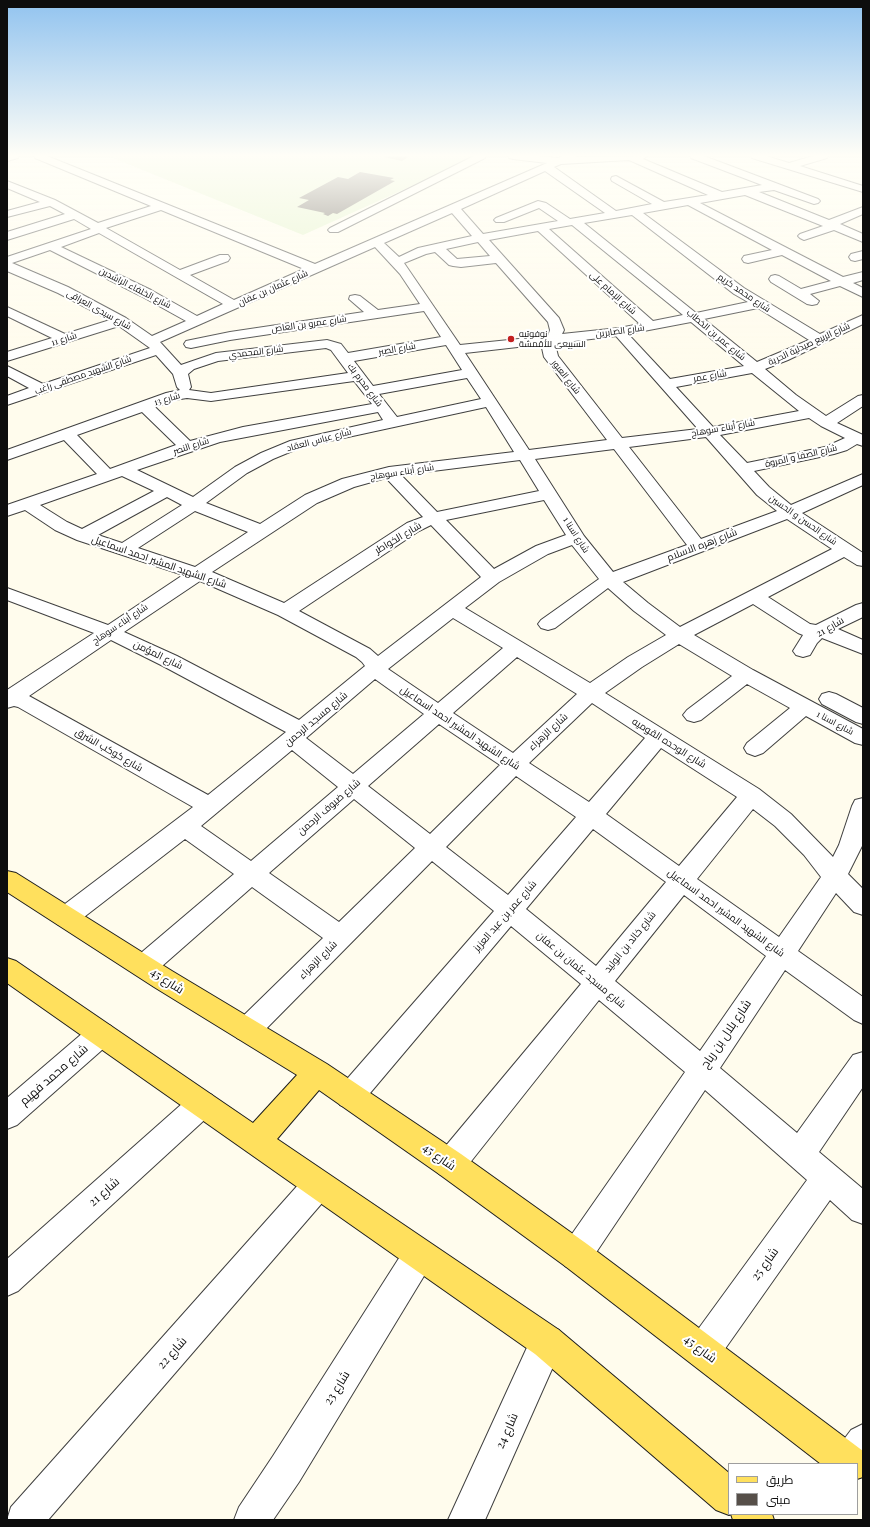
<!DOCTYPE html>
<meta charset="utf-8">
<style>
body{margin:0}
#map{position:relative;width:870px;height:1527px;overflow:hidden;background:#fffced;font-family:"Playfair Display",Cairo,serif}
canvas{display:block}
.frame{position:absolute;inset:0;border:8px solid #0d0d0d;pointer-events:none}
.legend{position:absolute;left:728px;top:1463px;width:130px;height:52px;box-sizing:border-box;background:#fff;border:1px solid #9e9e9e;margin:0;padding:5px 7px;list-style:none;font-size:12px;color:#0d0d0d}
.legend li{display:flex;align-items:center;gap:8px;height:20px}
.legend b{width:20px;border:1px solid #9e9e9e}
</style>
<div id="map">
<canvas width="870" height="1527"></canvas>
<div class="frame"></div>
<ul class="legend">
<li><b style="height:5px;background:#ffe05d"></b>طريق</li>
<li><b style="height:11px;background:#564f49"></b>مبنى</li>
</ul>
</div>
<script>
const ctx = document.querySelector('canvas').getContext('2d');
ctx.lineJoin = 'round';
function fill(path, color) {
  ctx.fillStyle = color;
  ctx.fill(path, 'evenodd');
}
function poly(rows) {
  const path = new Path2D();
  for (const r of rows) {
    path.moveTo(r[0], r[1]);
    for (let i = 2; i < r.length; i += 2) path.lineTo(r[i], r[i + 1]);
  }
  return path;
}
function trace(path, color, width, dash) {
  ctx.strokeStyle = color;
  ctx.lineWidth = width;
  ctx.lineCap = dash ? 'butt' : 'round';
  ctx.setLineDash(dash || []);
  ctx.stroke(path);
}
function drawText(font, color, halo, rows, align = 'center') {
  ctx.font = font + ' "Playfair Display",Cairo,serif';
  ctx.lineWidth = 4;
  ctx.setLineDash([]);
  ctx.textBaseline = 'middle';
  ctx.strokeStyle = halo;
  ctx.fillStyle = color;
  for (const [text, x, y, turn = 0] of rows) {
    ctx.save();
    ctx.translate(x, y);
    ctx.rotate((+turn || 0) * Math.PI / 180);
    ctx.textAlign = isNaN(turn) ? turn : align;
    if (halo) ctx.strokeText(text, 0, 0);
    ctx.fillText(text, 0, 0);
    ctx.restore();
  }
}
const pitch = poly([
 [108,156,470,156,476,157,303,235]
]);
const building = poly([
 [387,156,410,156,402,161,384,157],
 [360,172,394,178,390,180,395,181,337,214,333,213,328,216,323,214,325,213,297,207,309,200,299,198,338,177,348,179]
]);
const minor = poly([
 [7,156,19,156,18,158,7,161,7,156],
 [34,156,47,156,315,264,547,163,513,159,509,158,508,156,539,156,558,158,563,156,576,156,575,157,647,156,643,159,722,192,762,185,691,158,690,156,704,156,818,199,820,201,818,203,814,204,774,190,759,192,829,220,863,207,863,214,840,224,863,234,863,242,834,230,804,240,800,238,798,236,800,234,823,226,745,195,700,203,843,277,863,272,863,280,853,283,863,288,863,297,840,286,810,294,819,301,817,304,812,305,807,304,771,282,769,279,771,276,775,275,779,276,801,289,831,281,782,255,748,263,744,262,742,259,744,256,772,250,688,205,643,213,744,288,820,334,863,315,863,324,788,360,765,369,796,395,826,416,858,396,863,395,863,406,837,423,863,435,863,446,857,444,847,450,834,454,754,471,769,487,791,505,863,474,863,485,802,513,863,553,863,566,857,565,844,557,768,597,810,624,816,625,856,605,863,603,863,617,838,629,863,640,863,654,822,638,817,643,810,655,803,657,796,655,793,651,803,635,798,633,753,604,694,635,753,670,863,729,863,745,855,743,806,716,763,753,755,756,747,753,744,748,747,743,790,708,747,684,701,720,694,722,687,720,683,715,687,710,732,676,679,644,642,667,605,693,759,789,791,814,833,857,839,845,852,806,855,800,863,798,863,844,848,874,863,889,863,915,854,912,836,893,798,951,863,997,863,1024,854,1020,785,970,720,1068,797,1133,853,1055,863,1052,863,1087,819,1152,863,1189,863,1224,852,1220,830,1200,715,1363,703,1368,691,1363,686,1351,691,1339,807,1180,705,1090,587,1266,576,1271,565,1266,560,1255,565,1244,685,1072,599,1000,461,1174,450,1178,439,1174,435,1164,439,1154,581,984,511,926,360,1105,350,1109,340,1105,336,1096,340,1087,494,911,432,861,257,1038,247,1042,237,1038,233,1030,237,1022,323,938,252,887,153,974,144,977,135,974,131,966,135,958,234,874,185,839,75,924,66,927,57,924,54,917,57,910,193,807,18,707,14,706,7,708,7,690,94,633,7,600,7,588,108,625,183,575,77,540,55,530,25,510,7,516,7,505,97,474,64,440,7,460,7,450,166,393,180,390,177,387,173,374,156,355,7,405,7,396,29,388,7,376,7,366,43,384,150,348,119,326,7,361,7,352,52,338,7,316,7,307,65,334,110,320,58,293,7,271,7,257,91,229,74,219,7,240,7,232,65,214,50,206,7,217,7,211,40,202,7,188,7,181,55,200,98,223,151,206,35,158,34,156],
 [629,160,708,195,664,202,616,176,612,177,611,179,612,181,652,204,616,211,554,167,561,164,629,160],
 [545,171,605,213,570,219,546,203,538,201,496,218,494,220,496,222,504,222,539,208,558,221,483,234,461,209,545,171],
 [161,210,304,269,234,300,190,275,228,261,230,258,228,255,220,255,180,270,106,228,161,210],
 [452,213,472,236,418,248,399,257,384,243,452,213],
 [632,215,734,294,748,302,696,313,584,223,632,215],
 [572,225,683,315,653,321,549,229,572,225],
 [538,231,640,324,619,328,562,334,564,330,559,318,489,240,538,231],
 [99,233,223,304,197,316,151,290,61,247,99,233],
 [478,242,490,256,457,259,446,249,478,242],
 [375,247,400,274,420,304,378,310,360,296,355,295,350,296,349,299,364,312,230,332,186,341,184,344,186,347,191,348,230,340,424,311,441,337,348,353,341,344,327,340,216,353,181,365,160,342,375,247],
 [50,250,141,296,186,321,152,336,126,318,68,287,12,263,50,250],
 [435,252,449,265,453,266,461,267,496,263,548,322,550,330,548,336,460,345,404,263,426,254,435,252],
 [758,308,809,340,757,362,704,319,758,308],
 [691,322,744,366,670,379,628,334,691,322],
 [616,336,661,387,698,429,622,438,558,356,556,348,558,343,616,336],
 [544,344,542,348,544,357,607,440,529,450,465,353,544,344],
 [446,345,462,370,373,386,354,361,446,345],
 [326,348,331,350,348,373,211,393,189,390,191,387,188,374,194,369,218,361,326,348],
 [752,373,799,411,713,427,676,387,752,373],
 [467,378,481,399,397,417,379,394,467,378],
 [354,381,372,404,243,427,190,441,155,407,174,400,187,398,211,401,354,381],
 [486,407,514,452,389,467,342,479,305,495,260,524,206,503,247,473,273,459,302,447,486,407],
 [142,412,176,445,110,469,77,435,142,412],
 [378,412,383,420,290,441,261,453,235,467,193,497,137,470,220,442,378,412],
 [809,418,821,426,845,438,825,447,747,463,720,435,809,418],
 [706,437,757,495,777,511,701,539,629,447,706,437],
 [614,449,687,545,613,572,584,536,535,459,614,449],
 [520,460,539,491,437,512,401,475,520,460],
 [122,476,154,491,82,529,67,522,40,505,122,476],
 [386,478,423,517,407,523,284,603,212,572,317,503,354,487,386,478],
 [167,497,182,505,122,543,98,535,167,497],
 [544,500,566,535,536,546,494,569,446,520,544,500],
 [195,511,248,532,195,567,138,548,195,511],
 [787,519,832,549,680,627,648,603,623,582,787,519],
 [431,525,481,577,378,656,370,649,299,611,419,531,431,525],
 [572,545,599,579,541,620,538,624,541,628,548,630,555,628,608,588,634,611,666,635,628,657,590,683,465,608,499,582,548,554,572,545],
 [200,581,278,615,356,657,362,662,365,666,299,720,177,656,124,632,200,581],
 [453,618,503,648,438,703,388,669,453,618],
 [111,640,163,666,286,732,208,795,29,696,111,640],
 [517,657,577,694,513,753,453,713,517,657],
 [375,679,424,714,353,774,306,738,375,679],
 [592,703,645,738,589,802,529,763,592,703],
 [439,724,500,765,430,834,368,786,439,724],
 [661,748,737,797,679,866,606,814,661,748],
 [292,750,338,787,251,861,201,826,292,750],
 [516,776,576,817,508,895,446,847,516,776],
 [354,799,415,848,339,922,269,873,354,799],
 [753,809,775,826,804,855,821,877,779,937,697,879,753,809],
 [593,829,666,882,596,966,526,909,593,829],
 [684,895,766,956,700,1051,615,981,684,895],
 [474,156,486,156,485,158,338,232,330,232,328,230,330,228,474,156],
 [751,156,766,156,789,163,813,156,828,156,827,158,800,166,863,186,863,192,752,158,751,156],
 [863,251,863,259,855,261,851,260,849,257,851,254,863,251],
 [829,692,836,694,863,708,863,724,856,722,822,704,819,699,822,694,829,692],
 [101,1022,111,1026,115,1034,111,1042,17,1125,7,1129,7,1098,91,1026,101,1022],
 [202,1091,212,1095,216,1104,212,1113,18,1291,7,1296,7,1259,192,1095,202,1091],
 [318,1170,329,1175,333,1185,329,1195,48,1520,7,1520,11,1507,307,1175,318,1170],
 [419,1239,430,1244,435,1255,430,1266,299,1482,273,1520,234,1520,239,1507,273,1456,408,1244,419,1239],
 [547,1325,559,1330,564,1342,485,1520,448,1520,535,1330,547,1325],
 [863,1424,863,1473,857,1477,857,1464,831,1463,836,1450,851,1430,863,1424]
]);
const major = poly([
 [7,871,16,873,172,971,327,1064,461,1154,587,1244,863,1451,863,1477,857,1479,857,1464,821,1464,565,1266,439,1174,319,1090,277,1139,559,1330,729,1473,729,1514,772,1514,774,1520,733,1520,731,1514,729,1515,716,1510,535,1354,7,983,7,958,16,961,253,1123,297,1075,154,987,7,892,7,871]
]);
const markers = [
 [511,339,4,"#c3201f"]
];
const farStreetnames = [
 ["شارع الخلفاء الراشدين",135,288,27],
 ["شارع عثمان بن عفان",273,288,-24],
 ["شارع الإمام على",613,293,42],
 ["شارع محمد كريم",744,293,34],
 ["شارع سيدى العراقى",99,310,29],
 ["شارع عمرو بن العاص",309,324,-8],
 ["شارع الصابرين",620,331,-8],
 ["شارع عمر بن الخطاب",716,335,40],
 ["شارع 11",64,339,-18],
 ["شارع الربيع صيدلية الحرية",809,344,-25],
 ["شارع الصبر",397,349,-10],
 ["شارع المحمدي",256,352,-7],
 ["شارع الشهيد مصطفى راغب",83,375,-19],
 ["شارع عمر",710,376,-10],
 ["شارع العبور",566,377,52],
 ["شارع محرم بك",365,385,53],
 ["شارع 13",167,399,-17],
 ["شارع أبناء سوهاج",723,428,-10],
 ["شارع عباس العقاد",319,440,-15],
 ["شارع النصر",191,446,-18],
 ["شارع الصفا و المروة",801,456,-13],
 ["شارع أبناء سوهاج",402,472,-9],
 ["شارع الحسن و الحسين",803,520,35],
 ["شارع اسنا 1",576,535,57],
 ["شارع أبناء سوهاج",120,624,-34],
 ["شارع اسنا 1",835,723,28]
];
const farPoinames = [
 ["نوفوتيه",519,334],
 ["السبيعى للأقمشة",519,344]
];
const streetNames = [
 ["شارع الخواطر",398,538,-31],
 ["شارع زهره الاسلام",702,545,-21],
 ["شارع الشهيد المشير احمد اسماعيل",159,562,19],
 ["شارع 21",830,627,-30],
 ["شارع المؤمن",158,655,26],
 ["شارع مسجد الرحمن",316,719,-40],
 ["شارع الشهيد المشير احمد اسماعيل",460,728,34],
 ["شارع الزهراء",548,732,-43],
 ["شارع الوحده القوميه",669,743,32],
 ["شارع كوكب الشرق",109,750,30],
 ["شارع ضيوف الرحمن",329,807,-41],
 ["شارع الشهيد المشير احمد اسماعيل",726,913,36],
 ["شارع عمر بن عبد العزيز",505,916,-49],
 ["شارع خالد بن الوليد",630,942,-51],
 ["شارع الزهراء",318,960,-45],
 ["شارع مسجد عثمان بن عفان",581,970,40]
];
const nearStreetnames = [
 ["شارع 45",167,981,33],
 ["شارع بلال بن رباح",726,1034,-56],
 ["شارع محمد فهيم",54,1075,-41],
 ["شارع 45",439,1157,35],
 ["شارع 21",104,1192,-42],
 ["شارع 25",765,1264,-54],
 ["شارع 45",700,1349,37],
 ["شارع 22",172,1353,-49],
 ["شارع 23",337,1388,-58],
 ["شارع 24",507,1431,-66]
];
fill(pitch, '#e1f2c7');
fill(building, '#564f49');
trace(minor, '#404040', 2);
trace(major, '#1e1e1e', 2);
fill(minor, '#fff');
fill(major, '#ffe05d');
const sky = ctx.createLinearGradient(0, 0, 0, 370);
sky.addColorStop(0, '#91c3ef');
sky.addColorStop(0.42, '#fffef7');
sky.addColorStop(1, '#fffef700');
ctx.fillStyle = sky;
ctx.fillRect(0, 0, 870, 370);
for (const [x, y, r, color] of markers) {
  const dot = new Path2D();
  dot.arc(x, y, r, 0, 2 * Math.PI);
  ctx.fillStyle = color;
  ctx.fill(dot);
  trace(dot, '#fff', 1.5);
}
drawText('9px', '#0d0d0d', '#fff', farStreetnames);
drawText('9px', '#0d0d0d', '#fff', farPoinames, 'left');
drawText('10px', '#0d0d0d', '#fff', streetNames);
drawText('12px', '#0d0d0d', '#fff', nearStreetnames);
</script>
